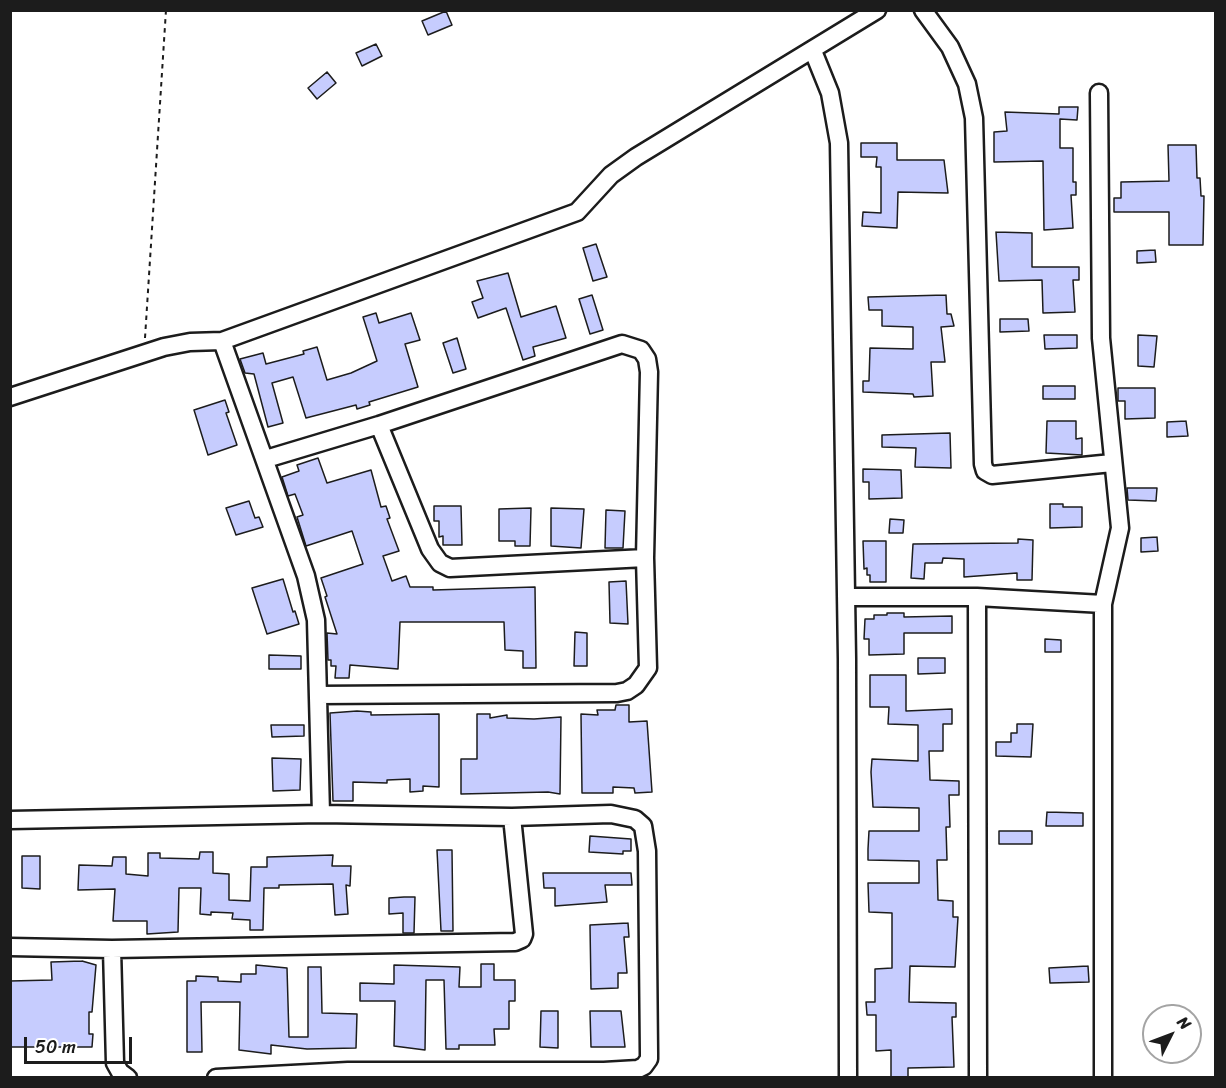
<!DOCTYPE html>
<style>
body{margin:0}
#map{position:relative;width:1226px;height:1088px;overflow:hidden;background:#fff;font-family:Sriracha,sans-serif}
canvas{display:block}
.frame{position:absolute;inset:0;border:12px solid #1c1c1c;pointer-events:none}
.north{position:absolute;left:1142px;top:1004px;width:60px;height:60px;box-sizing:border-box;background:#fff;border:2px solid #a4a4a4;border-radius:50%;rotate:48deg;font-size:16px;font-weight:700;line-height:24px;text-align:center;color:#1c1c1c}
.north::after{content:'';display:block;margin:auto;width:21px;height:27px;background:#1c1c1c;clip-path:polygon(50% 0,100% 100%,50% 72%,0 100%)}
.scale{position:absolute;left:24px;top:1037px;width:108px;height:27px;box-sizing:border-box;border:3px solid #1c1c1c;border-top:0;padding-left:8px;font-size:18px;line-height:21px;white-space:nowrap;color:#1c1c1c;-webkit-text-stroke:4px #fff;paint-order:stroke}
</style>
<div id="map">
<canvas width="1226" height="1088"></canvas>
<div class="frame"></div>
<div class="north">N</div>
<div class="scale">50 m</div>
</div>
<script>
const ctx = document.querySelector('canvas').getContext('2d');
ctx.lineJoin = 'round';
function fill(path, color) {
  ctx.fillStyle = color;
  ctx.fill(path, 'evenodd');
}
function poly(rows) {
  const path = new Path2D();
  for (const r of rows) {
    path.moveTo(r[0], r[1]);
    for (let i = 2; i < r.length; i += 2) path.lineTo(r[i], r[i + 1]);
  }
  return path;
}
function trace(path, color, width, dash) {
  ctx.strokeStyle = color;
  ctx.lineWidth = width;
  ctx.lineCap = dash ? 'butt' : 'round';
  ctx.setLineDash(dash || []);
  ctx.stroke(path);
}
const building = poly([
 [446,11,452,25,428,35,422,21,446,11],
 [376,44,382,56,362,66,356,53,376,44],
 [327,72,336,83,317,99,308,88,327,72],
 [1059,107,1078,107,1077,120,1060,119,1060,148,1073,148,1073,182,1076,182,1076,195,1071,195,1073,228,1044,230,1043,161,994,162,994,132,1007,131,1005,112,1059,114,1059,107],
 [861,143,897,143,897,160,944,160,948,193,898,192,897,228,862,226,863,212,881,213,881,167,876,167,877,157,861,157,861,143],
 [1168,145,1196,145,1197,178,1200,178,1201,196,1204,196,1203,245,1169,245,1169,212,1114,212,1114,198,1121,198,1121,182,1169,181,1168,145],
 [996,232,1032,233,1032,267,1079,267,1079,280,1073,280,1075,312,1043,313,1042,280,999,281,996,232],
 [596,244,607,277,593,281,583,248,596,244],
 [1155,250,1156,262,1137,263,1137,251,1155,250],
 [508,273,521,317,556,306,566,338,533,347,535,356,523,360,506,308,478,318,472,302,483,298,477,281,508,273],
 [592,295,603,330,590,334,579,299,592,295],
 [946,295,947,314,951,314,954,326,941,327,945,362,931,362,933,396,914,397,913,394,863,392,863,381,869,381,870,348,913,349,913,327,882,326,882,310,869,310,868,297,946,295],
 [376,313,379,323,411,313,420,340,405,344,418,387,369,402,370,405,357,409,356,405,306,418,293,377,272,383,283,423,268,427,254,374,245,373,240,359,263,353,266,364,304,354,303,351,317,347,327,380,351,373,377,361,363,317,376,313],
 [1000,319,1028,319,1029,331,1000,332,1000,319],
 [1044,335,1077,335,1077,348,1045,349,1044,335],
 [1138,335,1157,336,1154,367,1138,366,1138,335],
 [457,338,466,369,453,373,443,343,457,338],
 [1043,386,1075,386,1075,399,1043,399,1043,386],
 [1118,388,1155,388,1155,418,1125,419,1125,401,1118,401,1118,388],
 [225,400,229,412,226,413,237,445,208,455,194,410,225,400],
 [1047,421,1076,421,1076,439,1082,438,1082,455,1046,453,1047,421],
 [1186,421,1188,436,1167,437,1167,422,1186,421],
 [950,433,951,468,915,467,916,448,882,447,882,435,950,433],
 [318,458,327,483,371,470,381,507,386,506,390,518,387,519,399,551,383,556,392,581,406,576,410,587,433,587,433,590,535,587,536,668,523,668,523,651,505,650,504,622,400,622,398,669,350,665,349,678,335,678,336,666,331,666,331,660,328,660,327,633,337,634,325,597,327,596,321,578,363,564,352,531,306,546,297,517,303,515,295,494,288,496,282,477,299,471,297,465,318,458],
 [863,469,901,470,902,498,869,499,869,482,863,482,863,469],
 [1127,488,1157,488,1156,501,1128,500,1127,488],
 [249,501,255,518,259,517,263,527,236,535,226,508,249,501],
 [1050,504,1063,504,1063,507,1082,507,1082,527,1050,528,1050,504],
 [434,506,461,506,462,545,443,545,443,536,439,537,439,521,434,521,434,506],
 [531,508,530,546,515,546,515,541,499,541,499,509,531,508],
 [551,508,584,509,581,548,551,546,551,508],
 [606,510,625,511,623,548,605,548,606,510],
 [890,519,904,520,903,533,889,533,890,519],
 [1157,537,1158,551,1141,552,1141,538,1157,537],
 [1018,539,1033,540,1032,580,1017,580,1017,573,964,577,964,559,943,558,942,563,925,563,924,579,911,578,913,544,1018,543,1018,539],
 [863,541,886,541,886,582,870,582,870,575,867,575,867,568,864,569,863,541],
 [283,579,293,612,295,611,299,624,267,634,252,588,283,579],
 [626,581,628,624,610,623,609,582,626,581],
 [887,613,904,613,904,617,952,616,952,633,904,633,904,654,869,655,869,639,864,639,865,619,874,619,874,615,887,615,887,613],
 [575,632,587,633,587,666,574,666,575,632],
 [1045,639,1061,640,1061,652,1045,652,1045,639],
 [269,655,301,656,301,669,269,669,269,655],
 [918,658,945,658,945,673,918,674,918,658],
 [870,675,906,675,906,711,952,709,952,724,943,724,943,751,929,751,930,780,959,781,959,795,949,795,950,827,946,827,947,860,937,860,938,900,953,901,953,917,958,917,955,967,910,966,909,1002,956,1003,956,1017,952,1017,954,1067,908,1068,908,1077,891,1077,891,1050,876,1051,876,1015,867,1015,866,1002,875,1002,875,969,892,968,892,913,869,912,868,883,919,883,919,861,868,860,868,849,869,831,919,831,919,808,873,807,871,772,872,759,918,761,918,725,888,724,889,707,870,707,870,675],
 [616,705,629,705,629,722,647,721,652,792,635,793,634,788,613,787,613,793,582,793,581,714,598,715,597,710,615,710,616,705],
 [357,711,371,712,371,715,439,714,439,787,423,786,423,791,410,792,410,779,387,780,387,783,353,782,353,801,333,801,330,713,357,711],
 [477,714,490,714,490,718,507,715,507,718,534,719,561,717,560,794,548,792,461,794,461,759,477,759,477,714],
 [1017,724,1033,724,1031,757,996,756,996,742,1011,742,1011,733,1017,733,1017,724],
 [271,725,304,725,304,736,272,737,271,725],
 [272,758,301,759,300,790,273,791,272,758],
 [1047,812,1083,813,1083,826,1046,826,1047,812],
 [999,831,1032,831,1032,844,999,844,999,831],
 [590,836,631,839,631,851,623,851,623,854,589,852,590,836],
 [437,850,452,850,453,931,441,931,437,850],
 [200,852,213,852,213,873,229,874,229,900,250,901,251,867,267,867,267,857,333,855,332,866,351,866,350,886,346,885,348,914,335,915,333,884,279,885,279,888,264,888,263,930,250,930,250,920,232,919,233,913,211,912,211,915,200,914,201,888,179,888,178,932,147,934,147,921,113,921,115,889,78,890,79,865,112,866,113,857,126,857,126,874,148,876,148,853,160,853,160,858,199,859,200,852],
 [22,856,40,856,40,889,22,888,22,856],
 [543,873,631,873,632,885,605,885,607,902,555,906,555,888,544,888,543,873],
 [404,897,415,897,414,933,403,933,403,913,389,914,389,898,404,897],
 [628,923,629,937,624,937,627,973,618,973,618,988,591,989,590,925,628,923],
 [82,961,96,965,92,1012,89,1012,89,1034,93,1034,92,1047,10,1047,10,981,52,980,51,962,82,961],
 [481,964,494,964,494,980,515,980,515,1001,509,1001,509,1029,494,1029,495,1045,459,1045,459,1049,446,1049,444,980,426,980,425,1050,394,1046,395,1001,360,1001,360,983,394,984,394,965,460,967,459,987,481,987,481,964],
 [256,965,287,968,289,1037,308,1037,308,967,321,967,322,1013,357,1014,356,1048,307,1049,271,1045,271,1054,239,1050,240,1002,201,1002,202,1052,187,1052,187,981,196,981,196,976,218,977,218,981,241,982,241,974,256,974,256,965],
 [1088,966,1089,982,1050,983,1049,968,1088,966],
 [541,1011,558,1011,558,1048,540,1047,541,1011],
 [590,1011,621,1011,625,1047,591,1047,590,1011]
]);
const path = poly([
 [145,338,166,10]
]);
const minor = poly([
 [923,10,950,47,967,84,974,118,983,464,985,471,992,475,1112,463],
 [813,51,830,93,839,143,847,659,848,1078],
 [1099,93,1101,338,1120,528,1103,604,1103,1078],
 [222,341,577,212,611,175,636,157,877,10],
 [10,397,164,347,190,342,222,341,306,576,316,620,321,814],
 [379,425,430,549,440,563,450,568,645,558],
 [266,459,379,425,622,344,641,350,647,359,649,372,645,558,648,668,636,685,627,691,617,693,318,695],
 [846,597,977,597,978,1078],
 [977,597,1103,604],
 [10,820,321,814,512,817,611,814,635,819,643,826,647,851,649,1053,649,1059,644,1066,638,1069,604,1071,348,1071,216,1078],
 [10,947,112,949,515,942,522,939,524,934,512,817],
 [112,949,115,1063,120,1072,128,1078]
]);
fill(building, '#c6ccfe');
trace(building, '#1c1c1c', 1.5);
trace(minor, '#1c1c1c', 21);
trace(path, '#1c1c1c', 2, [4.5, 4.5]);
trace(minor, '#fff', 16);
</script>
